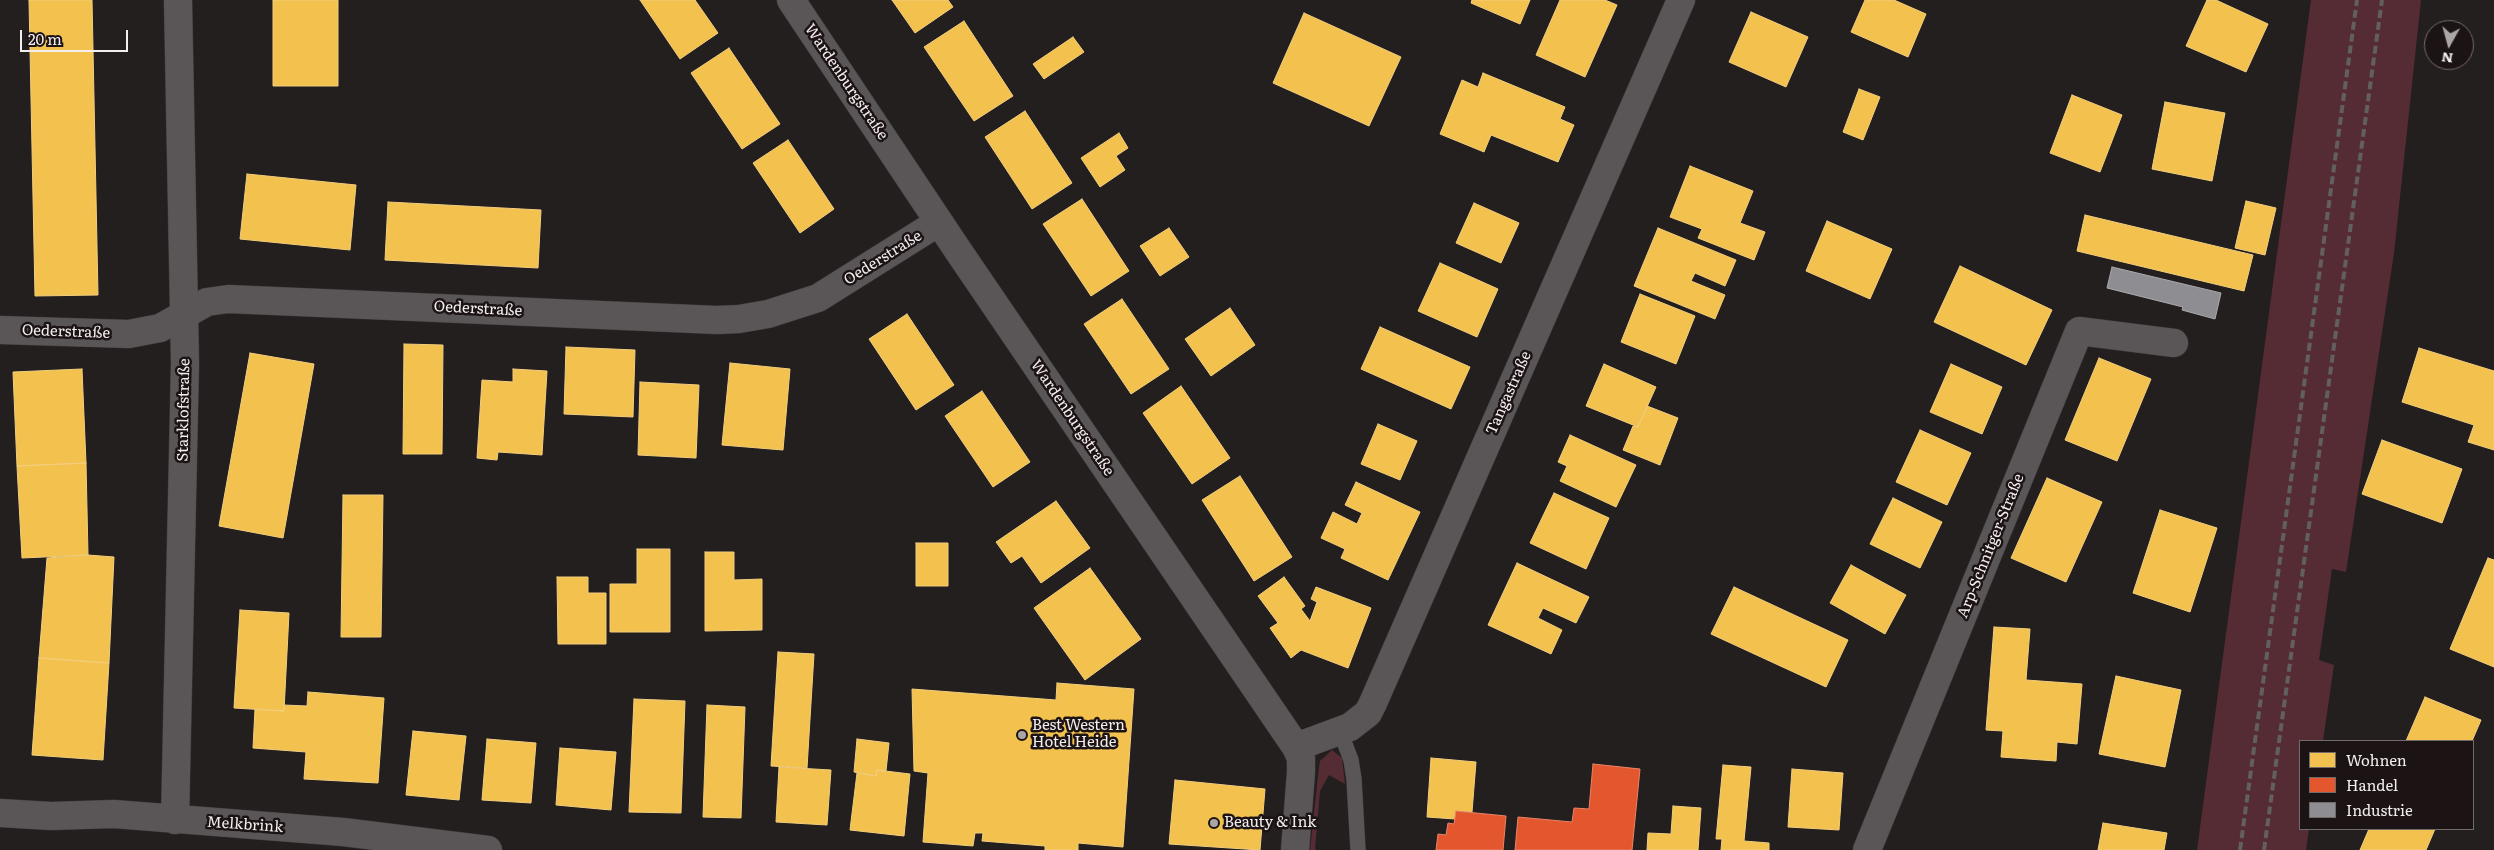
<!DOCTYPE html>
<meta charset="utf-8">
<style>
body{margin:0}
#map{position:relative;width:2494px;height:850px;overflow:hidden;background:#231f1f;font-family:Literata,serif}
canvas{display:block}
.legend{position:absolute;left:2299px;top:740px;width:175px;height:90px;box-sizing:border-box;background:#1b1314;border:1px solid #726b6c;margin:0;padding:6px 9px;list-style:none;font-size:15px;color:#f4eeef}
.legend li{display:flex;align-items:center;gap:10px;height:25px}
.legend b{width:25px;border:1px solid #726b6c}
.north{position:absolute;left:2424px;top:20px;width:50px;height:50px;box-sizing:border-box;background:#1b1314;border:1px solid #726b6c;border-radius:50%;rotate:187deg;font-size:14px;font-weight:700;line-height:20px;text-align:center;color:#f4eeef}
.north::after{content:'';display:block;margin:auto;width:18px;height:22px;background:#aba6a6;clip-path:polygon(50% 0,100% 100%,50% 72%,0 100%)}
.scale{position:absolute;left:20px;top:30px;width:108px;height:22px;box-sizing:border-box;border:2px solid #f4eeef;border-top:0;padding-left:6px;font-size:15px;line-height:18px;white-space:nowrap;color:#f4eeef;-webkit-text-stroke:4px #1b1314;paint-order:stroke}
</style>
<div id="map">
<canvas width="2494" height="850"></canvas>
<ul class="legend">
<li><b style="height:14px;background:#f2c14e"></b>Wohnen</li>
<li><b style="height:14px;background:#e4572e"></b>Handel</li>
<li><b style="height:14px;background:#8d8d92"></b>Industrie</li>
</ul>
<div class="north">N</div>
<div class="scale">20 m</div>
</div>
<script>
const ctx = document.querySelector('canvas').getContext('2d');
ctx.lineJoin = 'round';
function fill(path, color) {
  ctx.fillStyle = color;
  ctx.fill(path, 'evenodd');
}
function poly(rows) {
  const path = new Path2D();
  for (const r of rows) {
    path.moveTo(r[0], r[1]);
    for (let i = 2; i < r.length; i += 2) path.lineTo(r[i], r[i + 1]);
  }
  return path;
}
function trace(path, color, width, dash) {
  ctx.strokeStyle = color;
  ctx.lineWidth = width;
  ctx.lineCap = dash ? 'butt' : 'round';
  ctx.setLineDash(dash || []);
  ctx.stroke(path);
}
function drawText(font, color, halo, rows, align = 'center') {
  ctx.font = font + ' Literata,serif';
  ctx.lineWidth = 5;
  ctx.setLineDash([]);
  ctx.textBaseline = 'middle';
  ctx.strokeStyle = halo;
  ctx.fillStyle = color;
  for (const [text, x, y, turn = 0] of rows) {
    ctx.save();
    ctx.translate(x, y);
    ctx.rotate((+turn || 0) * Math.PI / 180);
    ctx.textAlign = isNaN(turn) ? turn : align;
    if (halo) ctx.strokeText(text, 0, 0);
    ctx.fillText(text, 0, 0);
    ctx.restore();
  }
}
const green = poly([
 [2311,0,2421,0,2394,253,2346,572,2332,569,2319,660,2334,665,2323,741,2300,741,2300,829,2309,829,2306,850,2197,850],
 [1332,750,1342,758,1345,784,1329,775,1320,791,1315,849,1317,850,1310,850,1319,767,1320,761]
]);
const homes = poly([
 [29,0,92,0,98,295,35,296,29,0],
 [273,0,338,0,338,86,273,86,273,0],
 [640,0,695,0,718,33,680,59,640,0],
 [892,0,948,0,953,7,915,33,892,0],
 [1472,0,1530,0,1520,24,1471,3,1472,0],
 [1560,0,1605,0,1617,5,1585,77,1536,55,1560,0],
 [1865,0,1894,0,1926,14,1908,57,1851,32,1865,0],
 [2207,0,2216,0,2268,24,2246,72,2186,46,2207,0],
 [1751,12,1808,37,1786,87,1729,62,1751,12],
 [1304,13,1401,57,1369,126,1273,83,1304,13],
 [964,21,1013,96,974,121,924,47,964,21],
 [1073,37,1084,52,1044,79,1033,64,1073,37],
 [729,48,780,124,742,149,691,73,729,48],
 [1483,73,1565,107,1560,119,1574,125,1558,162,1491,135,1484,152,1440,134,1462,80,1478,87,1483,73],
 [1859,89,1880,97,1863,140,1843,132,1859,89],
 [2072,95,2122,115,2100,172,2050,153,2072,95],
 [2165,102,2225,113,2212,181,2152,169,2165,102],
 [1025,111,1072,183,1032,209,985,137,1025,111],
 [1119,133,1128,148,1116,156,1125,170,1100,187,1081,158,1119,133],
 [788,140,834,209,800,233,753,163,788,140],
 [1690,166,1753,191,1740,223,1765,232,1754,260,1698,238,1702,229,1670,217,1690,166],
 [247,174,356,185,350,250,240,239,247,174],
 [1082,199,1129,271,1091,296,1043,224,1082,199],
 [2246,201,2276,208,2265,255,2235,248,2246,201],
 [388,202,541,210,538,268,385,260,388,202],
 [1474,203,1519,223,1501,263,1456,243,1474,203],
 [2085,215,2253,255,2244,291,2077,251,2085,215],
 [1827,221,1892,249,1870,299,1806,271,1827,221],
 [1169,228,1189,257,1160,276,1140,246,1169,228],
 [1658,228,1736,260,1725,286,1695,273,1691,281,1725,295,1715,319,1634,286,1658,228],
 [1440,263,1498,289,1477,337,1418,311,1440,263],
 [1960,266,2052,310,2026,365,1934,322,1960,266],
 [1640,294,1695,316,1676,364,1621,342,1640,294],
 [1122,299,1169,369,1131,394,1084,324,1122,299],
 [1230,308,1255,345,1211,376,1185,339,1230,308],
 [907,314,954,385,916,410,869,339,907,314],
 [1380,327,1470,367,1451,409,1361,369,1380,327],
 [404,344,443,345,442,454,403,454,404,344],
 [566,347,635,350,633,417,564,414,566,347],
 [2419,348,2494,371,2494,450,2468,442,2474,425,2402,402,2419,348],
 [250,353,314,364,283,538,219,526,250,353],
 [2099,358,2151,379,2117,461,2065,440,2099,358],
 [730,363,790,369,783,450,722,445,730,363],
 [1604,364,1656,387,1638,427,1586,406,1604,364],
 [1951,364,2002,387,1982,434,1930,412,1951,364],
 [82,369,86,463,17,466,13,372,82,369],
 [513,369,547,371,542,455,498,452,497,460,477,458,482,380,513,382,513,369],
 [640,382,699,385,696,458,638,455,640,382],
 [1181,386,1230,458,1192,484,1143,413,1181,386],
 [982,391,1030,462,993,487,945,416,982,391],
 [1647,406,1678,418,1660,465,1623,450,1633,426,1638,427,1647,406],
 [1378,424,1417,441,1400,480,1361,464,1378,424],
 [1920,430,1971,453,1947,505,1896,482,1920,430],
 [1570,435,1636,465,1616,507,1560,481,1567,466,1558,462,1570,435],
 [2382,440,2462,469,2442,523,2362,494,2382,440],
 [86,463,88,555,22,558,17,466,86,463],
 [1240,476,1292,557,1254,581,1202,500,1240,476],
 [2047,478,2102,502,2066,582,2011,558,2047,478],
 [1356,482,1420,512,1388,580,1341,558,1345,549,1321,538,1333,512,1357,524,1362,513,1345,505,1356,482],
 [1554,493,1609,518,1586,569,1530,543,1554,493],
 [343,495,383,495,381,637,341,637,343,495],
 [1893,498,1942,522,1920,568,1870,544,1893,498],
 [1056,501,1090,548,1041,583,1022,556,1011,563,996,542,1056,501],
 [2160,510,2217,528,2190,612,2133,593,2160,510],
 [916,543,948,543,948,586,916,586,916,543],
 [637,549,670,549,670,632,610,632,610,584,637,584,637,549],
 [705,552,734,552,734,580,762,579,762,630,705,631,705,552],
 [88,555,114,557,109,663,39,658,47,558,88,555],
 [2488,558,2494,560,2494,667,2450,649,2488,558],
 [1517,563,1589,597,1576,623,1543,608,1538,618,1562,630,1551,654,1488,625,1517,563],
 [1851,565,1906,595,1885,634,1830,603,1851,565],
 [1090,568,1141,639,1085,680,1034,608,1090,568],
 [557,577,588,577,588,593,606,593,606,644,558,644,557,577],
 [1284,577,1305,606,1301,609,1310,621,1317,602,1311,599,1316,587,1371,608,1348,668,1301,650,1291,658,1270,628,1278,623,1258,596,1284,577],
 [1734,587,1848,640,1826,687,1711,634,1734,587],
 [240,610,289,613,284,711,234,708,240,610],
 [1994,627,2030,629,2026,680,2082,684,2077,744,2057,742,2056,761,2001,757,2003,731,1986,730,1994,627],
 [778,652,814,654,807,768,771,766,778,652],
 [39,658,109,663,103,760,32,755,39,658],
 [2116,676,2181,690,2165,767,2099,754,2116,676],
 [1057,683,1134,689,1123,847,1078,843,1078,850,1045,850,1045,846,982,841,983,833,975,833,973,846,923,842,928,773,914,771,912,689,1056,700,1057,683],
 [308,692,384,698,378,783,304,779,306,752,253,748,255,709,284,711,284,705,307,706,308,692],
 [2425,697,2481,720,2472,741,2406,741,2425,697],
 [634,699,685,701,681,813,629,812,634,699],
 [707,705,745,707,741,818,703,817,707,705],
 [413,731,466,736,459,800,406,795,413,731],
 [487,739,536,743,531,803,482,800,487,739],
 [857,739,889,743,886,771,877,770,876,776,854,772,857,739],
 [560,748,616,752,611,810,556,805,560,748],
 [1431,758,1476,762,1472,812,1456,811,1455,819,1427,817,1431,758],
 [1723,765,1751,767,1744,841,1769,843,1769,850,1721,850,1722,839,1716,839,1723,765],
 [779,767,831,770,827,825,776,822,779,767],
 [1792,769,1843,773,1839,830,1788,827,1792,769],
 [877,770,910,774,904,836,850,830,857,773,876,776,877,770],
 [1175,780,1265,789,1260,850,1169,844,1175,780],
 [1673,806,1701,808,1698,850,1647,850,1648,833,1671,834,1673,806],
 [2103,823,2167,833,2164,850,2098,850,2103,823],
 [2369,829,2435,829,2426,850,2360,850,2369,829]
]);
const shops = poly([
 [1593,764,1640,769,1632,850,1515,850,1518,817,1572,822,1574,808,1589,809,1593,764],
 [1456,811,1506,816,1503,850,1436,850,1438,834,1446,835,1448,823,1454,824,1456,811]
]);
const industry = poly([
 [2112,267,2221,293,2215,319,2182,310,2183,307,2107,288,2112,267]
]);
const lane = poly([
 [1340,731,1351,760,1354,779,1358,850]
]);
const street = poly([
 [791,0,959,252,1296,747,1301,758,1301,772,1295,850],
 [0,330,129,334,160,328,207,302,228,299,717,320,739,319,768,314,818,298,939,222],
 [1296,747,1350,727,1368,713,1373,703,1681,0],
 [0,813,51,816,114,814,343,832,488,850],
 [175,820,185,363,178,0],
 [1867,850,2079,331,2174,343]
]);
const rail = poly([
 [2240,850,2357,0],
 [2264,850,2382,0]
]);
const markers = [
 [1022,735,5,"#aba6a6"],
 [1214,823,5,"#aba6a6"]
];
const streetNames = [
 ["Wardenburgstraße",846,82,56],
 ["Oederstraße",883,258,-32],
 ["Oederstraße",478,309,3],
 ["Oederstraße",66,332,2],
 ["Tangastraße",1509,393,-66],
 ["Starklofstraße",184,410,-89],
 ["Wardenburgstraße",1072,418,56],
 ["Arp-Schnitger-Straße",1991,546,-68],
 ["Melkbrink",245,825,4]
];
const poiNames = [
 ["Best Western",1032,726],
 ["Hotel Heide",1032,743],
 ["Beauty & Ink",1224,823]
];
fill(green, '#562c34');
fill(homes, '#f2c14e');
trace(homes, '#f3ce7e', 1);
fill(shops, '#e4572e');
trace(shops, '#e98468', 1);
fill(industry, '#8d8d92');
trace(industry, '#acaaae', 1);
trace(lane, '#3e3a3b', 16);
trace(street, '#3e3a3b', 29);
trace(lane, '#5a5657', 15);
trace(street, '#5a5657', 28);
trace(rail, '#625f5f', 4, [8, 4]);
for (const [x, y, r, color] of markers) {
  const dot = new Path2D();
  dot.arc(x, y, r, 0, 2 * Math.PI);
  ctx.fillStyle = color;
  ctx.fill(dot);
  trace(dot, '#1b1314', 2);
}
drawText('15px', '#f4eeef', '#1b1314', streetNames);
drawText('15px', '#f4eeef', '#1b1314', poiNames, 'left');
</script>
